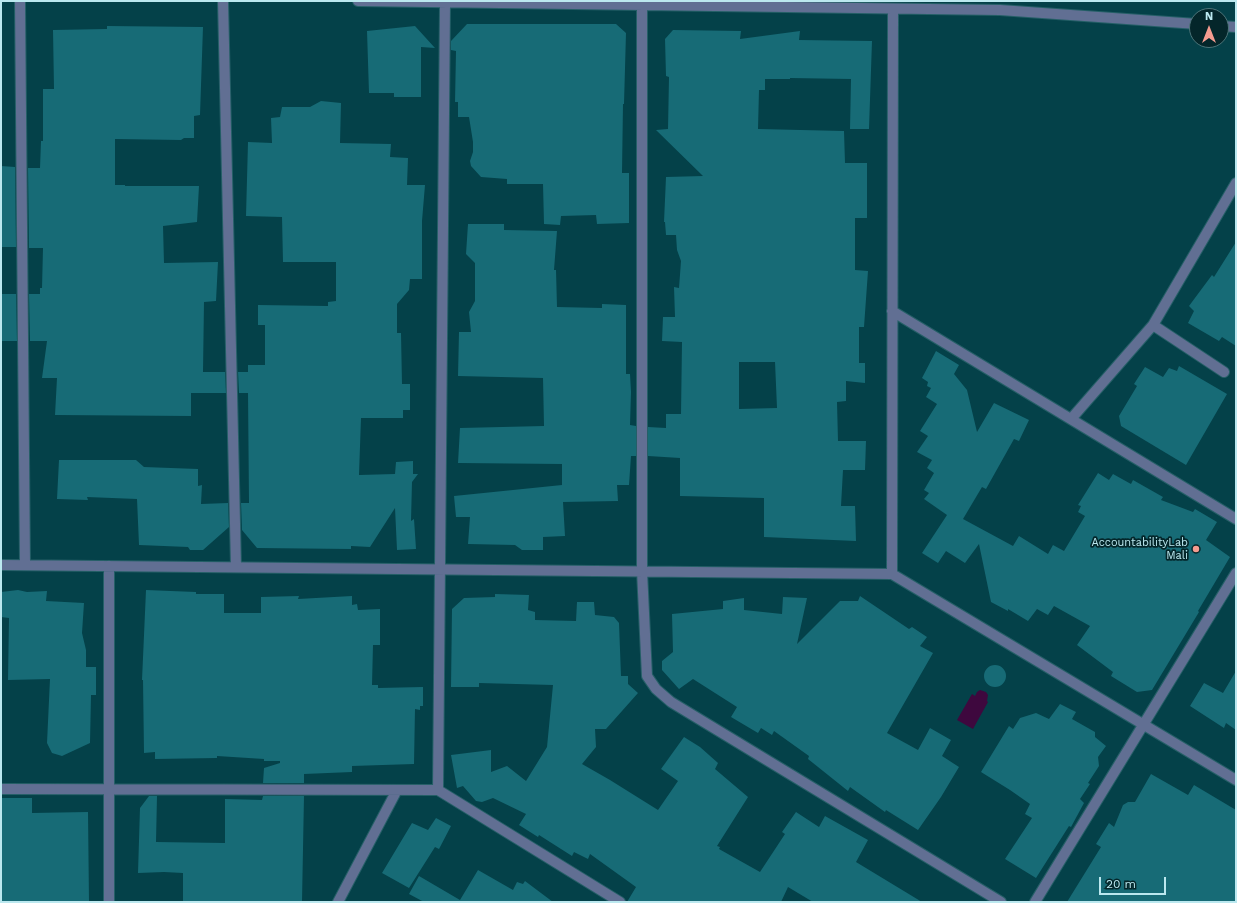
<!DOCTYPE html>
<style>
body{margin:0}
#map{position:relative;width:1237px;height:903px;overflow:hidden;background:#044149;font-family:"Work Sans",sans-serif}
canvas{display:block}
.frame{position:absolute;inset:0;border:2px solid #bbe8ef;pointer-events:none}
.north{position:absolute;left:1189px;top:8px;width:40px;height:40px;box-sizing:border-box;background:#04262a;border:1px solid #4d7479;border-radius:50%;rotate:0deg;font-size:11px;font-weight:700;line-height:16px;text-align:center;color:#bbe8ef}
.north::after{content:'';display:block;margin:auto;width:14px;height:18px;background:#f59c90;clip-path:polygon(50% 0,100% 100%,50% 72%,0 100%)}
.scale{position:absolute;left:1099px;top:877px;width:67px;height:18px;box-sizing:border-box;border:2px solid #bbe8ef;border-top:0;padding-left:5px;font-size:12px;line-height:14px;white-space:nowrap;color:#bbe8ef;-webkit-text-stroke:3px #04262a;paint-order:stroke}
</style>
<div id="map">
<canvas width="1237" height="903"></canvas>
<div class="frame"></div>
<div class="north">N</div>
<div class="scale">20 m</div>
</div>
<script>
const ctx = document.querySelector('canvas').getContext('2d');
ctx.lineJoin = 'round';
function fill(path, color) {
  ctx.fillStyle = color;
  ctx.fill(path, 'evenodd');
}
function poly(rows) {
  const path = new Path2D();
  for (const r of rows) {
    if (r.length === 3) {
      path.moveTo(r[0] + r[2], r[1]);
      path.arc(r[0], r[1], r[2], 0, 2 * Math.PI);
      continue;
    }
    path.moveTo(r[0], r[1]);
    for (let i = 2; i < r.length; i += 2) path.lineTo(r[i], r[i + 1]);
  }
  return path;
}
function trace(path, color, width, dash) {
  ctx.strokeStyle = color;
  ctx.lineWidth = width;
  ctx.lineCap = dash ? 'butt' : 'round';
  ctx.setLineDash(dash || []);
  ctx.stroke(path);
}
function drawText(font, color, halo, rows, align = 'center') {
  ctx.font = font + ' "Work Sans",sans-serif';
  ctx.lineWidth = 3.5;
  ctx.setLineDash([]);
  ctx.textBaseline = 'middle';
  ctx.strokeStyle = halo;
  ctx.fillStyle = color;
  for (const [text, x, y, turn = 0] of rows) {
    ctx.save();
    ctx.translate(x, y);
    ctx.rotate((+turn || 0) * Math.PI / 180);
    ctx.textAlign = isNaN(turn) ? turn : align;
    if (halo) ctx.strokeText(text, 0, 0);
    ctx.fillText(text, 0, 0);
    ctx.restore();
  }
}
const water = poly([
 [980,690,986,692,988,695,987,701,988,702,973,729,957,720,972,694,975,696,977,692]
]);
const building = poly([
 [467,24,616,24,626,33,624,104,623,104,622,173,629,173,629,223,597,224,596,215,561,216,560,225,544,224,543,184,507,184,507,179,481,177,471,166,470,161,473,152,473,142,469,117,458,117,458,102,455,102,456,51,451,50,451,41],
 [107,26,203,27,200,115,194,116,194,138,184,138,181,140,115,139,115,185,125,185,125,186,199,186,197,222,163,226,164,263,218,262,216,301,204,302,203,372,225,372,226,393,191,393,191,416,55,415,57,378,42,378,47,341,30,341,29,294,40,294,40,288,42,288,43,248,29,248,28,168,40,168,41,141,43,141,43,89,54,89,53,30,107,29],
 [415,26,435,48,421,47,421,97,394,97,394,93,369,93,367,31],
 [673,30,741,31,740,39,800,31,799,40,872,41,869,129,850,129,851,79,790,78,790,79,765,79,765,90,759,90,758,129,844,131,845,163,867,163,867,218,855,218,855,270,868,271,864,327,859,327,859,363,865,363,865,383,846,381,846,401,837,402,838,441,866,441,865,470,843,470,841,506,855,506,856,541,764,537,764,498,680,496,680,458,648,456,648,427,666,428,666,414,681,414,682,342,662,341,663,317,675,317,674,287,679,288,681,261,677,250,676,235,666,235,665,222,664,222,666,177,703,176,656,130,668,129,669,77,666,76,665,39],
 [739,362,775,362,777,408,739,409],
 [321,101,341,103,340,143,391,144,390,157,408,158,407,185,425,185,422,221,422,279,410,279,409,290,397,304,397,333,401,333,402,384,410,384,410,410,403,410,403,418,361,418,359,475,395,474,396,462,413,461,413,474,418,474,412,482,411,521,414,519,416,549,397,550,395,508,370,547,351,546,351,549,257,548,242,530,241,503,249,503,248,393,239,393,238,372,248,372,248,365,265,365,265,325,258,325,258,305,328,306,328,302,336,301,336,262,283,262,282,217,246,216,248,142,272,143,271,118,280,117,282,107,310,107],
 [1,166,15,167,16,247,1,247],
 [468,224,504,224,504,230,557,231,554,270,556,270,557,307,602,308,602,304,626,305,626,374,630,374,631,392,630,425,636,426,636,456,631,456,629,485,617,485,618,501,563,502,565,536,543,537,543,550,522,550,515,545,468,544,470,517,456,517,454,496,562,485,562,464,458,463,460,428,544,426,543,378,458,376,459,332,471,332,469,312,475,301,475,263,466,254],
 [1236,242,1236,346,1222,337,1219,341,1188,323,1194,311,1189,306,1212,275,1214,277],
 [1,294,16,294,17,341,1,341],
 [936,351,959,365,954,374,967,390,977,432,994,403,1029,420,1019,441,1014,439,986,489,982,487,963,519,1013,546,1019,536,1048,554,1053,545,1064,551,1085,516,1078,512,1081,506,1078,505,1098,473,1109,480,1113,474,1131,484,1133,480,1163,497,1161,500,1193,512,1195,509,1217,522,1206,540,1230,557,1198,611,1199,612,1152,690,1137,692,1111,676,1113,672,1077,645,1090,626,1054,606,1048,615,1037,609,1028,621,1008,609,1008,611,991,602,979,544,965,563,946,551,938,563,922,553,947,515,924,499,929,493,924,490,934,473,927,468,932,460,917,452,928,436,920,431,937,404,926,397,931,388,927,386,928,382,922,378],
 [1179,366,1227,394,1186,465,1121,426,1119,416,1137,386,1134,384,1145,367,1163,377,1169,368,1177,371],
 [59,460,136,460,144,467,198,469,198,486,202,485,201,504,228,503,229,527,203,550,190,550,188,547,139,545,137,499,87,497,88,500,57,499],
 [18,590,27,592,47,591,46,601,84,603,82,633,86,650,86,667,96,667,96,695,91,695,90,743,62,756,52,753,47,743,50,679,8,680,9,618,1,617,1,592],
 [146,590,196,592,196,594,224,594,224,613,261,613,261,597,299,596,298,599,352,596,352,605,357,604,358,610,380,609,380,645,373,645,372,685,378,685,378,688,423,687,423,706,420,706,420,710,415,709,414,764,352,766,352,772,304,774,304,783,263,783,264,768,280,763,280,761,264,761,264,759,217,756,217,758,155,759,155,752,144,753,143,680,142,680],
 [495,594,529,595,528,610,535,612,535,620,576,621,577,602,594,602,595,615,614,617,619,623,621,676,628,676,628,684,638,693,606,729,595,729,596,747,582,764,610,780,658,810,678,781,661,769,684,737,700,747,718,763,715,769,748,797,717,846,720,847,719,849,760,872,785,834,782,832,796,812,819,827,825,816,868,840,856,862,922,902,813,902,788,887,781,902,627,902,636,887,590,854,588,859,574,852,572,856,539,835,538,837,519,825,526,814,493,798,482,802,476,801,463,786,457,788,451,755,491,750,491,772,507,766,526,781,547,747,553,685,479,683,479,687,451,687,452,609,464,598,495,597],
 [860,596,909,629,912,627,927,637,920,646,933,653,887,733,918,750,930,728,951,740,942,756,959,767,941,797,918,830,886,810,885,812,850,787,848,791,808,759,809,756,774,731,772,735,761,728,758,733,731,717,737,707,693,679,679,689,662,670,662,661,673,652,672,614,723,609,723,601,744,598,744,610,782,614,783,597,807,598,797,644,840,601,858,601],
 [995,676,11],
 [1236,671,1236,730,1226,723,1224,728,1190,706,1204,683,1223,693],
 [1060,704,1076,712,1072,719,1095,732,1095,737,1106,746,1098,757,1099,766,1088,783,1090,784,1080,799,1084,803,1071,827,1069,826,1036,878,1005,859,1032,818,1025,814,1030,804,1010,790,981,772,1009,726,1013,729,1020,718,1036,713,1049,719],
 [1151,774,1188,795,1194,785,1236,810,1236,902,1067,902,1101,847,1096,844,1109,823,1114,827,1123,805,1128,802,1135,802],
 [149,796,157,796,156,842,225,843,225,799,262,800,263,796,304,796,302,902,183,902,183,873,164,872,138,873,140,808],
 [1,798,32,798,32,813,88,812,89,902,1,902],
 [436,818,451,826,439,849,435,847,409,888,382,873,412,823,428,830],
 [478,870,513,890,517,882,523,884,525,881,553,902,424,902,409,894,419,876,460,900]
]);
const minor = poly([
 [20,1,25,565],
 [223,1,236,567],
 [358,1,1000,10,1197,24],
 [642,5,642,571,647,676,656,689,671,702,1001,902],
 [1221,26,1236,27],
 [892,311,1236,519],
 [1153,325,1224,372],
 [1071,419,1153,325,1236,183],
 [1,565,892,574,1236,780],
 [892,574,893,9],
 [1,789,438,790,620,902],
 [438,790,445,2],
 [109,902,109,566],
 [338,902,397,790],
 [1035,902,1236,573]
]);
const markers = [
 [1196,549,4,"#f59c90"]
];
const poiNames = [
 ["AccountabilityLab",1188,543],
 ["Mali",1188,556]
];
fill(water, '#3e083e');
fill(building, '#176b76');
trace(minor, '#255f67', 12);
trace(minor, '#616f93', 10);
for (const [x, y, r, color] of markers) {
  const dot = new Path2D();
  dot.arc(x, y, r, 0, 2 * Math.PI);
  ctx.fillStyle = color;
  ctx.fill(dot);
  trace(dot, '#04262a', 1.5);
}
drawText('11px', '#bbe8ef', '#04262a', poiNames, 'right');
</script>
